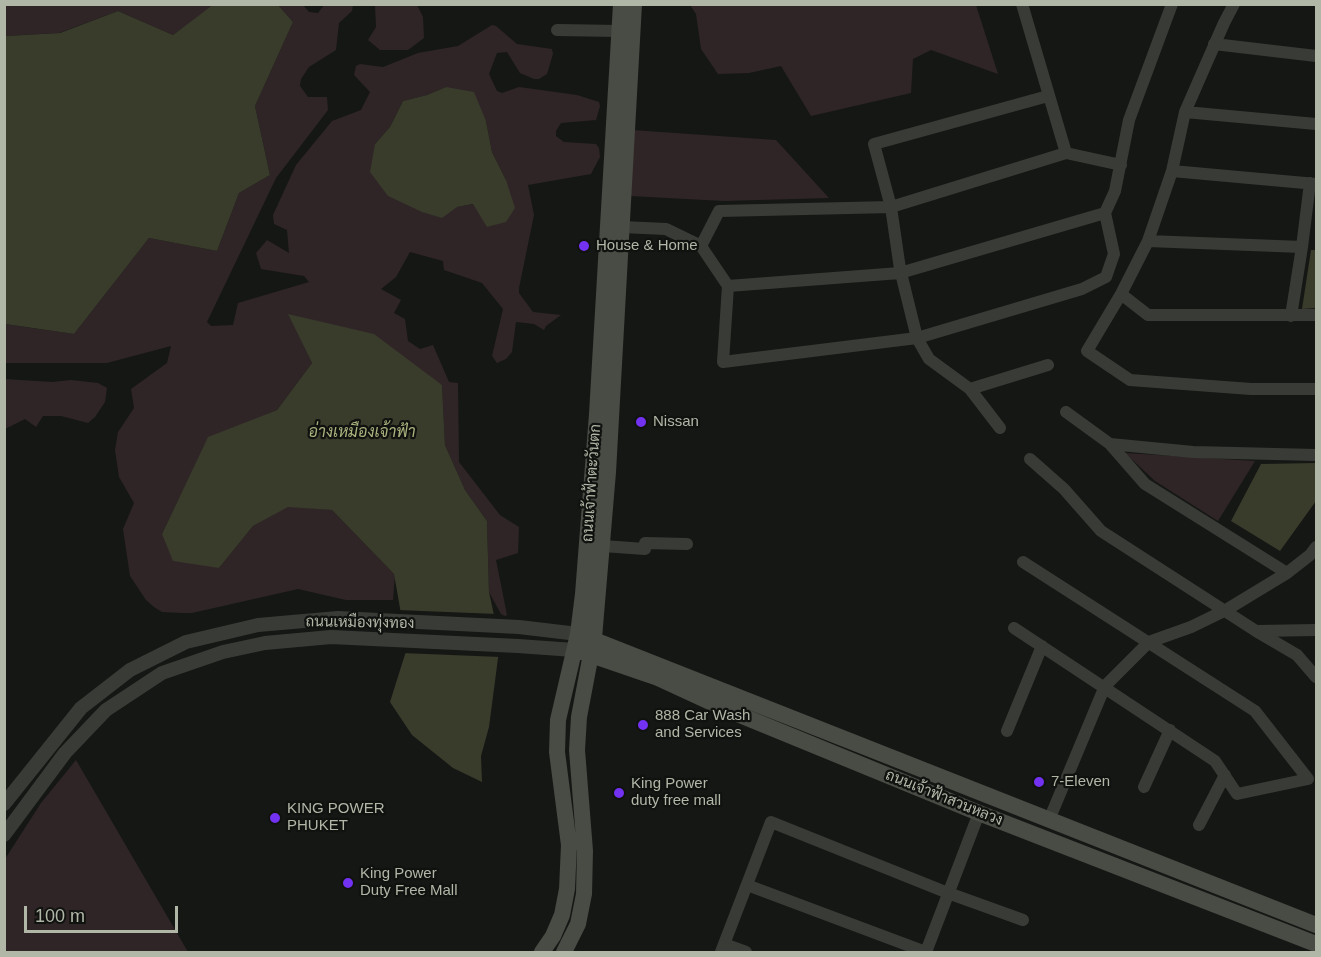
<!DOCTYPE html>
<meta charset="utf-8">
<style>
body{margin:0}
#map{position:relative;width:1321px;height:957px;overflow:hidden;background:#151715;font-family:Helvetica,sans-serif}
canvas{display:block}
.frame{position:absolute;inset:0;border:6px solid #b1b7a7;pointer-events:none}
.scale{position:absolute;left:24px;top:906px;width:154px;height:27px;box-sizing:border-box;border:3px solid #b1b7a7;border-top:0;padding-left:8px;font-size:18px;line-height:21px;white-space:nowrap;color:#b1b7a7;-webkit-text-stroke:4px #101210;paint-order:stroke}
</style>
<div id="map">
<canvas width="1321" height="957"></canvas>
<div class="frame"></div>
<div class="scale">100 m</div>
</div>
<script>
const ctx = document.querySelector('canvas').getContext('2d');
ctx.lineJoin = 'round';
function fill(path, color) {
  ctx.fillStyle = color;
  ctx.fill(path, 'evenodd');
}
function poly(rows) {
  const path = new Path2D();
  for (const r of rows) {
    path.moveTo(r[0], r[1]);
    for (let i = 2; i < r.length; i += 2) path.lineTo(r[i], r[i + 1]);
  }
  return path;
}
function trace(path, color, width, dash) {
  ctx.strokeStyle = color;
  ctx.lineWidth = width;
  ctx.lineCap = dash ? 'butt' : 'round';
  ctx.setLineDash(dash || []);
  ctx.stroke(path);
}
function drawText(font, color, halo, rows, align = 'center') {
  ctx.font = font + ' Helvetica,Sarabun,sans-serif';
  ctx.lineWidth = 4.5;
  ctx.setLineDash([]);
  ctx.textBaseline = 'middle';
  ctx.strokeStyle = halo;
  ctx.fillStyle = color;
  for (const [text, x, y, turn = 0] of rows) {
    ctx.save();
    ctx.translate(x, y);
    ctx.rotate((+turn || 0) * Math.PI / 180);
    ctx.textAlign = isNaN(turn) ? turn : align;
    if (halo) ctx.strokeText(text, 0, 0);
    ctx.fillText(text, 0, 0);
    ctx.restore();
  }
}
const green = poly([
 [4,5,76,4,214,5,173,35,118,11,59,33,5,36],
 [278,5,303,5,309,12,318,13,324,5,353,5,352,11,339,23,336,50,309,67,301,79,300,86,308,97,327,97,328,110,276,178,207,322,211,326,233,325,238,303,309,282,304,276,261,269,256,253,267,240,289,253,287,230,274,224,273,215,296,165,332,121,361,110,370,92,354,75,356,66,360,64,383,67,418,53,458,46,492,25,496,26,517,44,552,49,553,54,547,74,539,79,534,79,520,73,507,52,497,53,489,74,497,91,502,93,519,87,577,95,599,102,600,106,596,120,561,123,556,131,556,136,564,142,596,144,599,148,600,157,591,174,528,185,534,215,519,288,519,293,533,312,561,315,546,326,544,330,534,324,516,322,512,352,506,359,497,363,492,356,503,309,482,283,444,270,443,261,410,252,396,277,381,289,401,300,394,313,405,319,408,341,420,349,433,345,449,382,458,383,459,462,500,515,519,527,518,553,496,560,507,615,505,616,501,614,489,592,487,521,465,490,445,445,442,385,289,315,312,363,277,410,208,438,162,534,219,568,253,526,288,506,332,510,395,575,393,600,346,600,298,589,192,613,182,613,162,612,154,607,146,600,130,576,123,529,134,503,119,477,115,450,118,432,134,408,131,389,167,363,171,346,107,363,5,363,4,324,74,334,149,238,217,251,239,193,270,175,255,106,293,22],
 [446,87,486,121,492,152,506,180,474,204,457,207,375,144,390,127,403,101,427,95],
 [375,5,417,5,423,17,424,38,408,50,380,50,368,40,376,27],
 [690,5,976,5,998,74,931,50,913,59,911,93,811,116,781,66,749,73,718,74,701,49,696,14],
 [632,130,776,140,829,198,724,201,630,196],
 [5,379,52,382,71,380,98,383,107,388,105,402,95,417,88,423,61,416,43,416,36,427,25,419,5,429],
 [1125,453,1255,461,1218,521,1155,481],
 [76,760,188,952,5,952,5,859,41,803]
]);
const water = poly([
 [214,4,278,5,293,22,255,106,270,175,239,193,217,251,149,238,74,334,5,324,5,36,60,33,118,11,173,35],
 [446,87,474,92,486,121,492,152,506,180,515,208,506,222,487,227,473,204,457,207,442,218,422,212,388,196,370,172,375,144,390,127,403,101,427,95],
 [1311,250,1316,250,1316,308,1302,309],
 [288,314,374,334,442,385,445,445,465,490,487,521,489,592,500,643,489,727,481,756,482,782,453,768,412,735,390,702,407,648,394,574,332,510,288,507,253,526,219,568,173,561,162,534,208,437,277,410,312,363],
 [1316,463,1316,501,1280,551,1231,521,1261,464]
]);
const pier = poly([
 [397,610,497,614,503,643,501,657,402,653,404,648]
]);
const minor = poly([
 [1022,4,1066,153],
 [1234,4,1224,23,1185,112,1172,171,1148,241,1121,294,1087,351,1130,380,1251,389,1316,389],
 [557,30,620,31],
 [1214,44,1316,56],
 [1185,112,1316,124],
 [1172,171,1316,184],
 [622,227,666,229,701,246,728,286,723,362,917,338,1082,289,1106,277,1114,254,1105,213,1115,191,1129,120,1172,4],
 [1148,241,1302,247],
 [701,246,719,211,891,207,1066,153,1121,165],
 [728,286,900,273,1105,213],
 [1121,294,1148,315,1316,315],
 [1291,316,1302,247,1310,183],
 [970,389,1048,365],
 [1066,412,1110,444,1145,484,1287,573],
 [1000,428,970,389,929,359,917,338,900,269,891,207,874,144,1048,96],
 [1110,444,1193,452,1316,455],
 [1030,459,1064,489,1101,531,1256,631,1316,630],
 [603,546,645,549,645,543,687,544],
 [1014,628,1215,761,1237,794,1308,779,1255,711,1023,562],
 [1256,631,1297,655,1316,677],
 [1007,731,1042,646],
 [1144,787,1170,730],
 [1049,820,1105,686,1149,642,1191,627,1226,610,1287,573,1310,555,1316,547],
 [1199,825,1225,775],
 [747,885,926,952,979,813],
 [724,944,746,952],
 [721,952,771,822,948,893,1023,920]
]);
const tertiary = poly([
 [4,804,81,708,130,670,186,642,258,625,338,618,519,627,578,634],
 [4,835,65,753,106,710,162,673,223,652,265,643,331,637,518,646,574,650]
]);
const secondary = poly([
 [584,636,1316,925],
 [582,652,658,678,723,708,979,813,1316,944],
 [542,952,553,936,562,915,567,889,569,845,557,752,558,720,578,634,583,594,597,414,621,4],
 [564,952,578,924,584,894,585,851,577,750,579,717,594,638,608,472,634,4]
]);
const markers = [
 [584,246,6,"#7331f2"],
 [641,422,6,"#7331f2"],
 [643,725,6,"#7331f2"],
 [1039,782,6,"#7331f2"],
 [619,793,6,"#7331f2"],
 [275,818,6,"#7331f2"],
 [348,883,6,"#7331f2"]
];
const poiNames = [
 ["House & Home",596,246],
 ["Nissan",653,422],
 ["888 Car Wash",655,716],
 ["and Services",655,733],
 ["7-Eleven",1051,782],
 ["King Power",631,784],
 ["duty free mall",631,801],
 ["KING POWER",287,809],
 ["PHUKET",287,826],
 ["King Power",360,874],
 ["Duty Free Mall",360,891]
];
const streetNames = [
 ["ถนนเจ้าฟ้าตะวันตก",592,483,-86],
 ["ถนนเหมืองทุ่งทอง",360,623,1],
 ["ถนนเจ้าฟ้าสวนหลวง",944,798,22]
];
const waterNames = [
 ["อ่างเหมืองเจ้าฟ้า",362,433]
];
fill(green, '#2f2527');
fill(water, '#393b2b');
fill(pier, '#151715');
trace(minor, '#393c36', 12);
trace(tertiary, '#393c36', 14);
trace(secondary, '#484c44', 16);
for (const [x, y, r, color] of markers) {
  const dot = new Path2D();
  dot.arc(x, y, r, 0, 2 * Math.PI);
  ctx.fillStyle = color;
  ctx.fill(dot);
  trace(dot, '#101210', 2);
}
drawText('15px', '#b1b7a7', '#101210', poiNames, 'left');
drawText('15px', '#b1b7a7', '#101210', streetNames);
drawText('italic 16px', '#aab27d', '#101210', waterNames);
</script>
